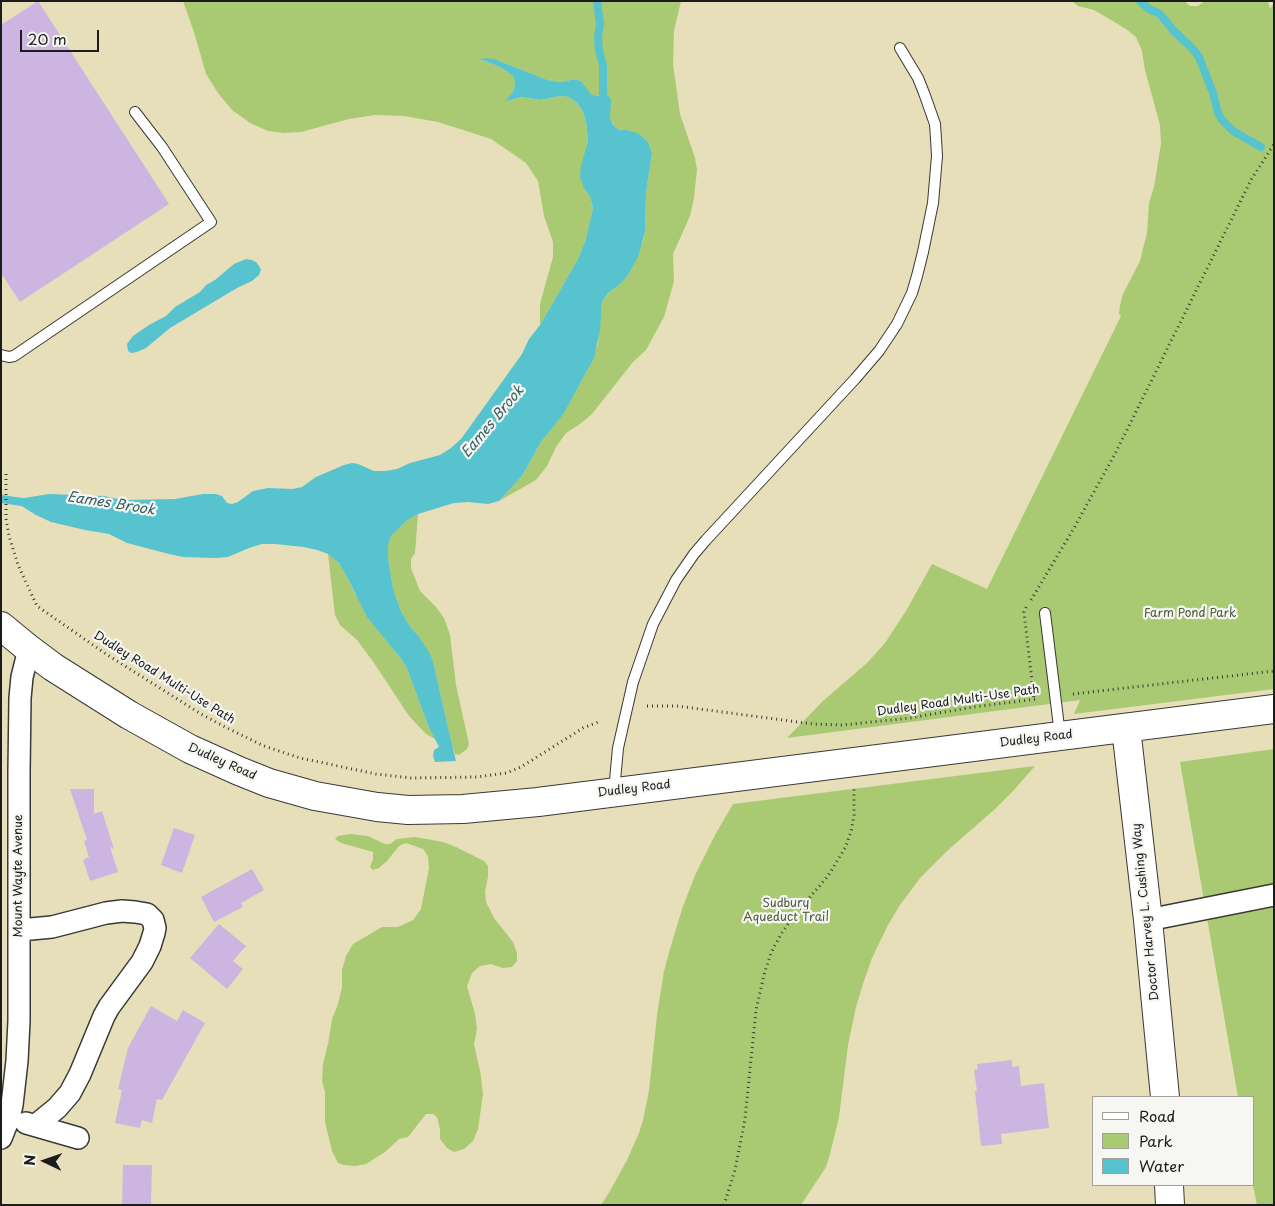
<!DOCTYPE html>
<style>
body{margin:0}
#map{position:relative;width:1275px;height:1206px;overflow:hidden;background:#e6dfba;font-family:"Playpen Sans",sans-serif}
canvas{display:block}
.frame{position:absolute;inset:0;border:2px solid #1c1c1c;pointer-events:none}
.legend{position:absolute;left:1092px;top:1096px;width:162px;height:90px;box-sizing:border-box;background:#f6f6f2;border:1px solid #9f9f9c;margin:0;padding:6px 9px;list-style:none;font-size:15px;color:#1c1c1c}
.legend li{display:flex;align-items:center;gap:10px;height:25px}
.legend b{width:25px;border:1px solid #9f9f9c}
.north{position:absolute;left:20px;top:1136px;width:50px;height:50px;-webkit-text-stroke:4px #f6f6f2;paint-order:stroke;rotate:273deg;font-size:14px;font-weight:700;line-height:20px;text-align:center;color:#1c1c1c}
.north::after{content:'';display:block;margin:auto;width:18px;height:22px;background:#1c1c1c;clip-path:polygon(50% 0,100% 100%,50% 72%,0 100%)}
.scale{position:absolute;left:20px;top:30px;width:79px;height:22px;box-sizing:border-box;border:2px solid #1c1c1c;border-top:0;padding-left:6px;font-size:15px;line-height:18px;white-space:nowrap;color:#1c1c1c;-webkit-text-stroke:4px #f6f6f2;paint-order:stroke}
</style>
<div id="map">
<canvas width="1275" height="1206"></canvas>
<div class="frame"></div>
<ul class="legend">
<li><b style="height:6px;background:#fff"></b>Road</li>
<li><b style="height:14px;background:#a9ca73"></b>Park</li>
<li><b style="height:14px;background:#57c3cf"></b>Water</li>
</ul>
<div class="north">N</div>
<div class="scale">20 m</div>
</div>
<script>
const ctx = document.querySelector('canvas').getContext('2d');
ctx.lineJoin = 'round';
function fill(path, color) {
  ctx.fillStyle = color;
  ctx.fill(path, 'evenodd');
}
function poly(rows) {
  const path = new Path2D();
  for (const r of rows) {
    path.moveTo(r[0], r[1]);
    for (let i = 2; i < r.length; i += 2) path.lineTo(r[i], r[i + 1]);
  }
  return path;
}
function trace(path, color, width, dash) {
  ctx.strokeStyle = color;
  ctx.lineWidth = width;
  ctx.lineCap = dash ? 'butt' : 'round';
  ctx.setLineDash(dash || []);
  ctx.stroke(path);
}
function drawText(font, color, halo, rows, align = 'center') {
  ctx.font = font + ' "Playpen Sans",sans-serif';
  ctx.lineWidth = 4.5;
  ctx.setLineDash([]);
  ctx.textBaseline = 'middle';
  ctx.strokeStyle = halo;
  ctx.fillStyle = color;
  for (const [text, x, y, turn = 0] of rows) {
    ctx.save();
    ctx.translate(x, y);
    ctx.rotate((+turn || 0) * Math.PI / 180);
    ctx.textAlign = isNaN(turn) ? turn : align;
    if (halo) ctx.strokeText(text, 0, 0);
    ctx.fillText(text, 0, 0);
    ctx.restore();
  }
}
const green = poly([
 [183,1,681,1,674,31,673,64,680,114,695,158,697,170,694,198,690,216,673,254,674,281,664,317,646,350,633,362,592,414,580,424,566,433,556,447,547,466,536,480,499,501,522,476,541,442,564,412,587,371,598,344,602,302,608,293,619,285,643,241,645,232,646,193,652,153,648,142,643,137,627,130,619,130,613,125,610,118,610,109,603,95,597,96,591,94,581,81,574,79,567,81,557,82,545,79,497,60,481,60,493,64,505,70,513,76,515,82,514,90,506,102,521,97,541,100,560,96,570,97,577,103,582,110,586,121,588,141,585,153,584,188,590,197,593,208,590,223,586,239,578,259,540,325,540,304,553,257,553,242,544,216,538,181,526,163,491,139,438,122,404,116,375,115,349,119,301,132,284,133,268,131,250,123,232,110,218,93,206,74,194,32],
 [1072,1,1184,1,1190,6,1198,6,1205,1,1268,1,1270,9,1274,3,1274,689,1074,714,1080,700,787,738,823,701,867,663,885,643,906,611,932,564,987,589,1121,316,1119,314,1120,305,1123,294,1140,261,1147,233,1149,203,1154,187,1161,144,1160,125,1145,70,1142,51,1136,37,1126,29,1094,10,1078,6],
 [418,514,415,553,411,559,411,568,420,591,436,607,444,618,450,635,456,685,469,744,467,749,459,755,455,754,450,739,434,665,420,638,409,625,401,611,395,596,392,583,388,558,388,546,391,535,406,521],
 [328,554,339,563,346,575,354,592,406,666,428,725,437,740,426,734,409,716,374,663,357,640,340,625,335,615],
 [1274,749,1274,1205,1257,1205,1253,1185,1254,1097,1238,1097,1180,762],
 [1035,766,1014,790,995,809,947,851,921,877,900,905,888,925,872,958,863,984,856,1007,848,1045,839,1117,830,1154,826,1167,801,1205,601,1205,610,1191,627,1160,639,1133,643,1120,649,1091,657,1015,664,971,670,949,682,909,696,873,715,835,733,804],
 [351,834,368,836,385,844,390,844,397,839,415,837,443,842,456,847,484,861,488,866,488,877,485,891,486,902,494,918,513,942,517,953,517,961,512,967,503,968,491,964,480,966,472,973,467,986,475,1014,477,1029,474,1044,481,1076,483,1094,478,1129,473,1141,464,1149,454,1152,447,1148,440,1139,440,1129,437,1117,433,1114,426,1114,408,1137,399,1139,385,1152,366,1164,355,1166,344,1165,338,1163,332,1151,325,1122,325,1092,322,1081,323,1064,328,1044,332,1019,337,1007,342,988,342,970,346,956,353,944,382,927,398,927,413,920,421,909,429,868,428,856,423,849,406,843,399,846,387,861,379,868,373,870,370,867,373,859,373,852,341,843,335,839,338,836]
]);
const water = poly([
 [488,58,497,60,545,79,557,82,567,81,574,79,581,81,591,94,597,96,608,95,611,100,610,118,613,125,619,130,627,130,637,133,643,137,648,142,652,153,646,193,645,232,638,257,628,275,619,285,608,293,602,302,600,331,594,358,564,413,541,442,522,476,499,501,488,504,468,502,454,503,418,514,406,521,391,536,388,546,388,558,392,583,395,595,401,611,409,625,420,638,430,654,434,665,447,724,456,761,435,762,433,756,434,750,439,747,428,725,406,666,399,656,367,617,346,575,339,563,328,554,317,550,304,547,275,544,262,544,249,548,228,557,216,558,183,557,169,554,127,543,109,534,85,530,51,522,36,515,12,500,49,494,104,496,123,500,175,499,203,494,216,494,222,496,227,503,232,504,238,502,253,491,268,488,293,489,302,487,316,477,344,465,352,463,358,464,374,471,385,471,397,469,410,463,440,455,451,448,461,439,522,354,529,339,540,325,578,259,586,239,593,208,590,197,584,188,580,177,581,166,588,141,586,121,582,110,577,103,569,97,560,96,541,100,521,97,505,102,514,90,515,81,513,76,505,70,493,64,479,59],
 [246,259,252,260,256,262,259,266,261,270,259,275,252,281,237,288,170,328,146,348,137,352,131,353,128,351,127,344,133,336,149,325,166,316,175,307,200,292,206,285,215,280,234,264]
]);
const stream = poly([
 [597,1,600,24,598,38,599,50,603,66,603,103],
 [1140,1,1149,9,1160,14,1173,30,1193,49,1199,57,1213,93,1218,113,1222,120,1233,131,1261,147],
 [1,499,22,502]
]);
const building = poly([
 [38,1,169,204,20,302,1,273,1,25],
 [70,789,94,789,94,814,102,811,114,849,110,847,118,872,90,881,83,860,89,857,84,841,87,840],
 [174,828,195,835,182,873,161,865],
 [252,869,264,890,241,903,243,907,214,922,201,897],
 [219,924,246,946,233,961,243,969,227,989,190,958],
 [151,1006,177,1021,183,1010,205,1023,162,1100,157,1099,152,1123,142,1120,140,1128,115,1123,122,1090,118,1089,128,1048],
 [1012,1060,1012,1067,1019,1066,1021,1086,1044,1083,1049,1128,1001,1134,1002,1144,981,1146,975,1091,977,1091,974,1070,978,1069,977,1064],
 [123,1165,152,1165,151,1205,122,1205]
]);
const path = poly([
 [6,474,6,519,9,536,18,565,37,606,106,654,201,714,225,727,264,746,300,758,376,774,411,778,477,777,506,773,521,767,583,728,601,721],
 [1031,600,1074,528,1116,452,1251,180,1274,144],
 [1026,607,1024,612,1034,699],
 [1073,694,1274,671],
 [647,706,677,706,813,724,843,725,910,718,973,707,1037,699],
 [724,1205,735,1170,745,1119,756,1010,765,971,771,953,781,934,793,917,828,876,845,848,851,832,854,815,854,788]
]);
const lane = poly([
 [1,355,9,357,14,356,211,222,162,147,135,112],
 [1045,613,1060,735],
 [614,791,618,748,633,682,653,624,676,580,694,554,706,540,855,379,879,351,897,324,912,293,917,276,923,252,933,203,937,156,936,139,935,124,924,93,918,78,900,48]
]);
const street = poly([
 [1148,920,1274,895],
 [20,930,52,927,106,913,122,911,135,912,147,914,153,920,155,928,154,933,150,946,142,962,109,1007,104,1016,80,1074,70,1093,57,1108,36,1125],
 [26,1123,78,1138],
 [1,1138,9,1118,12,1105,17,1061,19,1021,19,771,20,698,22,677,29,649]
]);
const secondary = poly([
 [1,626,29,649,53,667,129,715,190,749,239,771,269,783,315,796,377,807,408,810,463,809,538,802,1274,709],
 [1126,728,1148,920,1165,1097],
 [1169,1185,1170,1205]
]);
const parkNames = [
 ["Farm Pond Park",1190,614],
 ["Sudbury",786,904],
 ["Aqueduct Trail",786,918]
];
const streetNames = [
 ["Dudley Road Multi-Use Path",164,678,32],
 ["Dudley Road Multi-Use Path",958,701,-8],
 ["Dudley Road",1036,739,-7],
 ["Dudley Road",222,762,24],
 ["Dudley Road",634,789,-7],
 ["Mount Wayte Avenue",19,876,-90],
 ["Doctor Harvey L. Cushing Way",1146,912,-96]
];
const waterNames = [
 ["Eames Brook",493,422,-50],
 ["Eames Brook",111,504,9]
];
fill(green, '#a9ca73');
fill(water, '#57c3cf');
trace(stream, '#57c3cf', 8);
fill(building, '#ccb5e1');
trace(lane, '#3a3934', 12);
trace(street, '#3a3934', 24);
trace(secondary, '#3a3934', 30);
trace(path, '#3a3934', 3, [1, 4]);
trace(lane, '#fff', 10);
trace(street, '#fff', 21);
trace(secondary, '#fff', 28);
drawText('12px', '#4d593a', '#f6f6f2', parkNames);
drawText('12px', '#1c1c1c', '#f6f6f2', streetNames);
drawText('italic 14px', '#345f64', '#f6f6f2', waterNames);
</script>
